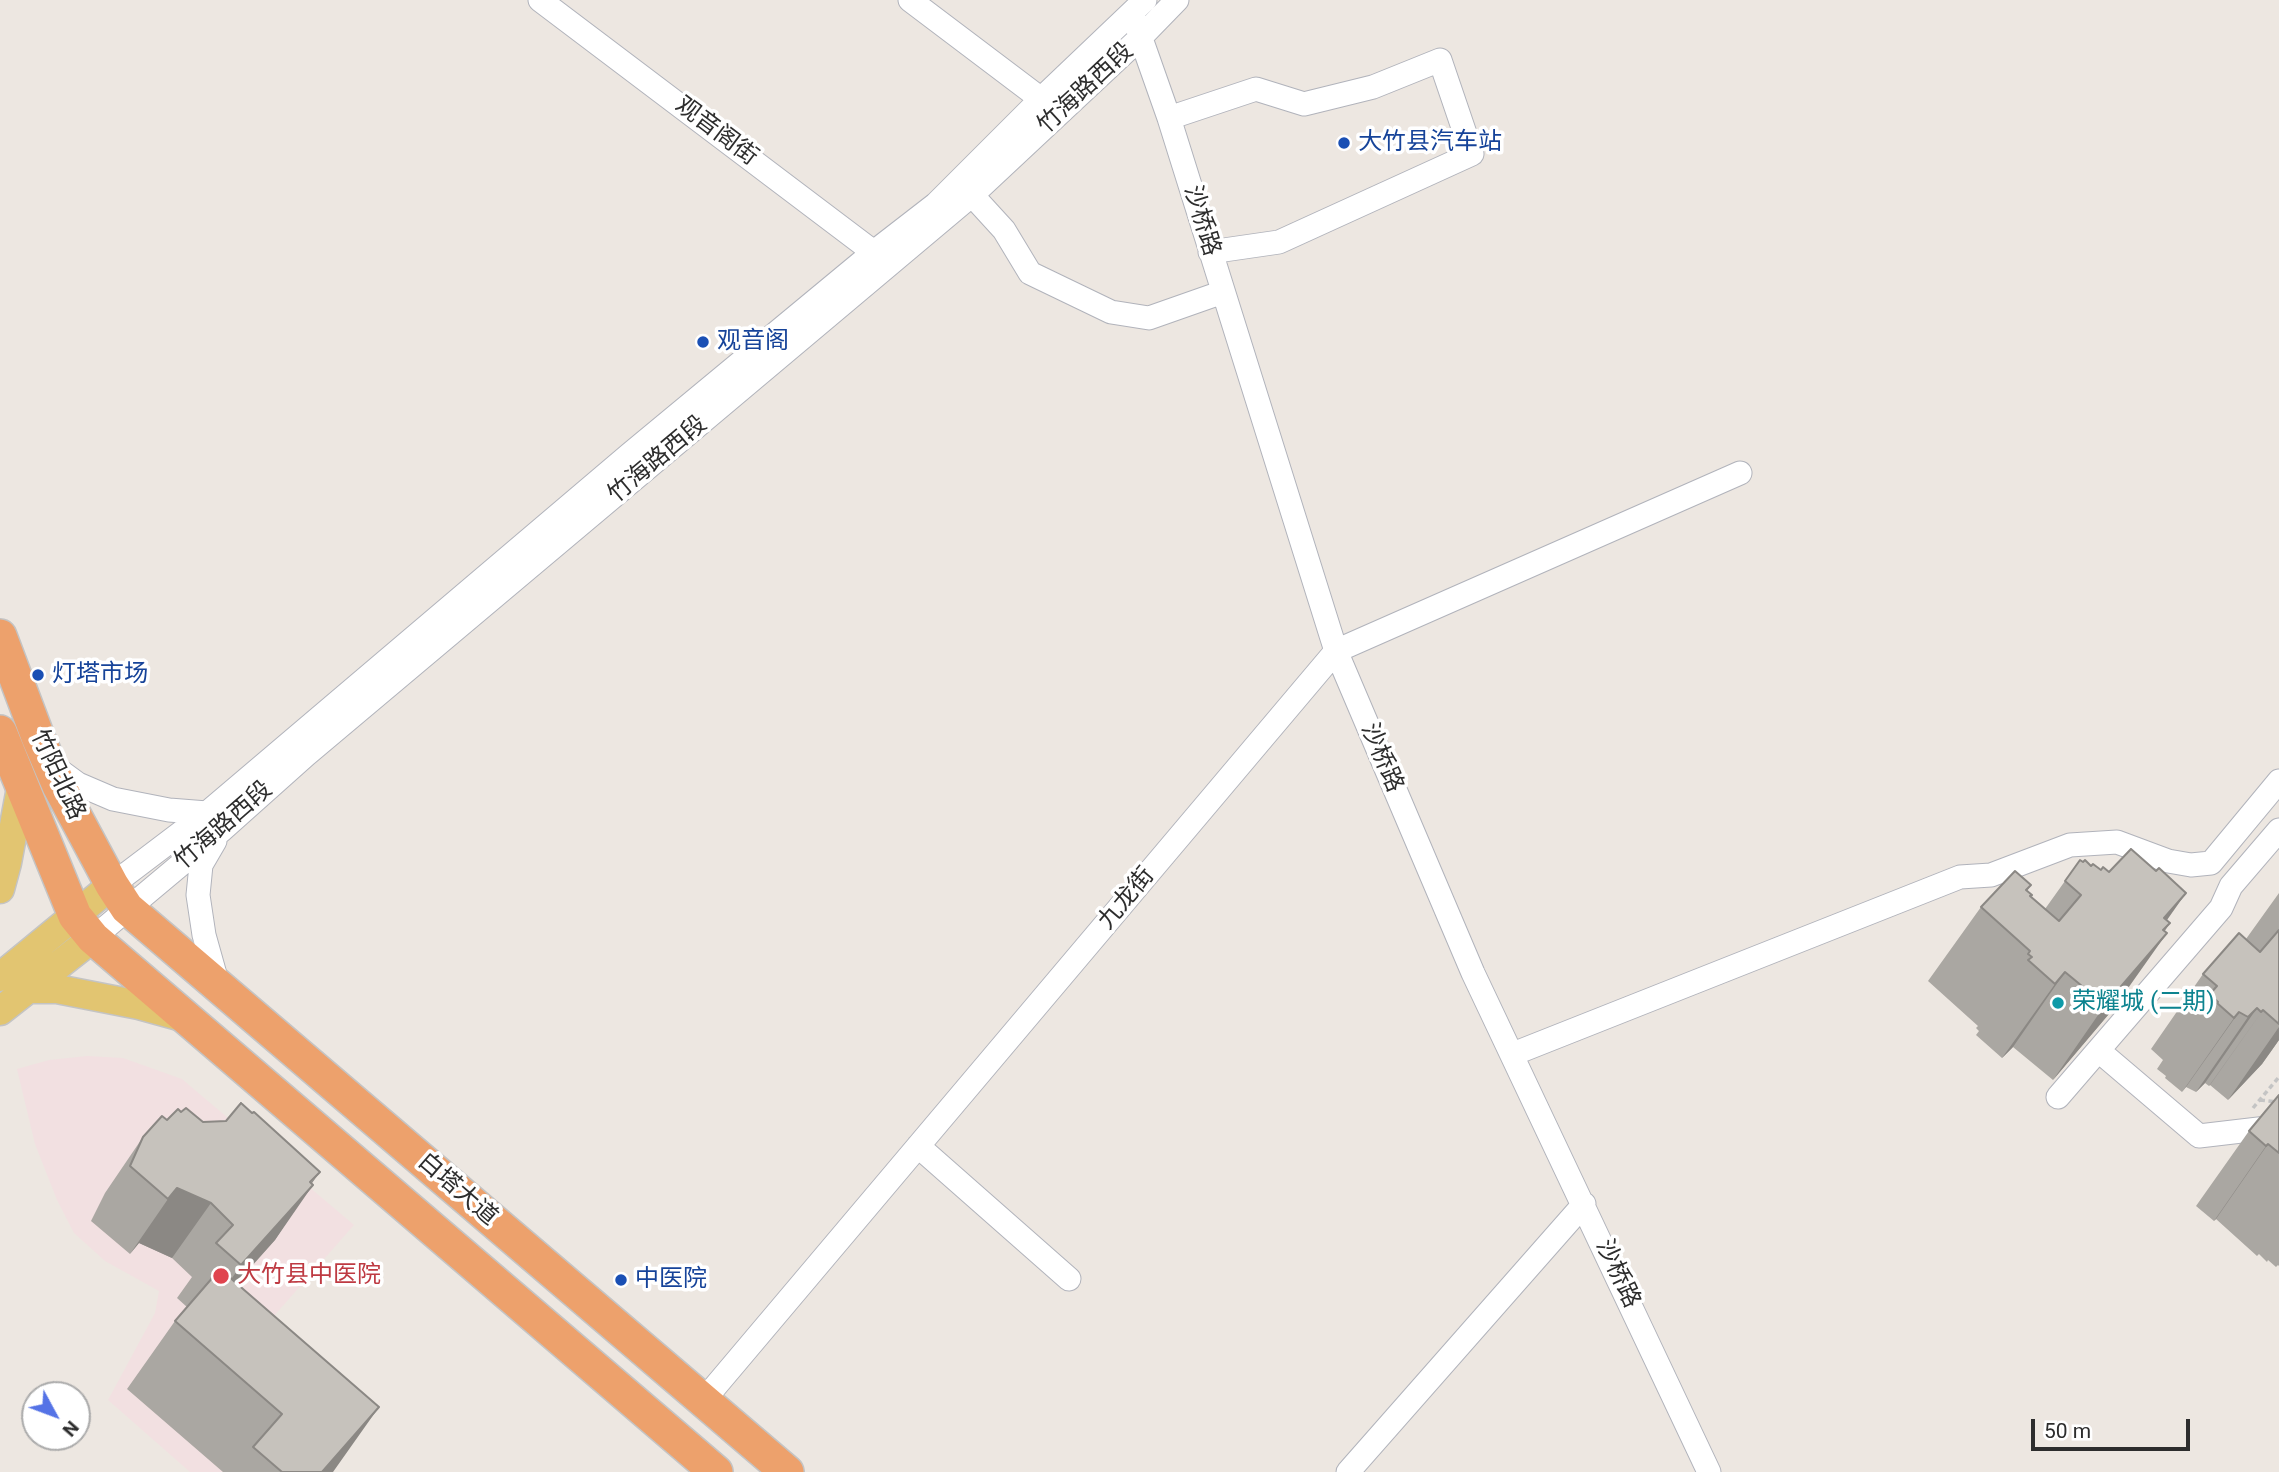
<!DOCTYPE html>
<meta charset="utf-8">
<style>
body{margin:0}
#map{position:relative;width:2279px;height:1472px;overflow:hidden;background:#ede7e1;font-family:Roboto,sans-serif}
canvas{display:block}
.north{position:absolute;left:21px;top:1381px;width:70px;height:70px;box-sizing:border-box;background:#fff;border:2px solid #ababab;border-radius:50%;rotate:131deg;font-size:19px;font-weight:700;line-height:28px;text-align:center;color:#2d2d2d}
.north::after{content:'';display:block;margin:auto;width:24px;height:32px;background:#5573e6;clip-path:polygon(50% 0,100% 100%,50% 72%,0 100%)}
.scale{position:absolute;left:2031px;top:1419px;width:159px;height:32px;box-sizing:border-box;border:4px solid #2d2d2d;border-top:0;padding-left:9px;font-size:21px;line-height:24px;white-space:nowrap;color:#2d2d2d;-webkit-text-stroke:5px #fff;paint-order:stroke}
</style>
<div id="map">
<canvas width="2279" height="1472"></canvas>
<div class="north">N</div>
<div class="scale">50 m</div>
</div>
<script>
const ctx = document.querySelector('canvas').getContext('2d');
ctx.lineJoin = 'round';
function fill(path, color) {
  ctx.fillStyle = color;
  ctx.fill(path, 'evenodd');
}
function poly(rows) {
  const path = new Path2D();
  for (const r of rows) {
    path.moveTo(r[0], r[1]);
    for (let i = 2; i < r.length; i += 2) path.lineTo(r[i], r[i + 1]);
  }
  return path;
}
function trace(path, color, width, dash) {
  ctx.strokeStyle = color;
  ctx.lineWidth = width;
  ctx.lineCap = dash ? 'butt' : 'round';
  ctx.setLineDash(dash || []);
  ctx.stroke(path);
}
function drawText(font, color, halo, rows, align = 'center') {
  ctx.font = font + ' Roboto,"Noto Sans SC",sans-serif';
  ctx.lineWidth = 7;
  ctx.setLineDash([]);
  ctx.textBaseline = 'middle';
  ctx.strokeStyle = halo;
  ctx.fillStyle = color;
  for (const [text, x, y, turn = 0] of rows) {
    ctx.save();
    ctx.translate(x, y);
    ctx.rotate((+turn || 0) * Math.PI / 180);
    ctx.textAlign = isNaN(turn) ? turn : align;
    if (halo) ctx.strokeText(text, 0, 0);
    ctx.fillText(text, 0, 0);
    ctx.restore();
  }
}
const medical = poly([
 [87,1056,123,1058,182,1079,354,1225,266,1325,184,1345,333,1472,190,1472,108,1400,155,1313,159,1291,105,1261,74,1233,57,1200,35,1144,17,1069,49,1060]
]);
const path = poly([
 [2260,1100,2277,1102,2279,1100],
 [2253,1108,2279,1077]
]);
const minor = poly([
 [540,0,884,260],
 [910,0,1041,99],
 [1132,13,1169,118,1336,651,1473,973,1709,1472],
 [1169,118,1256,89,1304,104,1373,87,1440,60,1472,154,1279,242,1210,252],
 [972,195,1004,230,1030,273,1111,312,1149,318,1223,292],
 [52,765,78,784,113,799,169,810,207,813],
 [215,841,201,865,198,895,204,935,218,985],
 [112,885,207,813,630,454,874,252,936,204,1041,99,1145,0],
 [93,938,222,830,306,755,972,195,1141,37,1177,0],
 [2099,1051,2199,1136,2267,1128,2279,1139],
 [1513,1054,1960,877,1991,875,2070,845,2117,842,2168,861,2191,865,2211,863,2279,781],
 [2058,1097,2221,908,2231,886,2279,830],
 [918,1146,1069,1279],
 [703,1401,1336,651,1740,473],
 [1348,1472,1584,1204]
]);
const major = poly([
 [0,889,7,863,21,788],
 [0,977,112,885],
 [28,989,57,989,139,1005,186,1018],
 [0,1011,93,938]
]);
const highway = poly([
 [0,636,38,737,59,786,112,885,127,908,787,1472],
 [0,732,75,916,93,938,716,1472]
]);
const wall = poly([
 [2080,860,2091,866,2170,923,2114,1008,2053,1080,2013,1047,2002,1058,1976,1035,1979,1031,1976,1028,1978,1026,1928,981,1981,907,2031,885,2027,891,2031,897,2045,909],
 [2279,893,2279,1040,2262,1064,2228,1100,2210,1085,2209,1086,2205,1083,2196,1092,2186,1087,2182,1092,2165,1078,2166,1076,2157,1069,2163,1060,2151,1049,2203,974,2246,939],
 [2279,1095,2279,1266,2278,1265,2276,1267,2268,1260,2267,1262,2259,1254,2257,1256,2216,1219,2214,1221,2196,1206,2249,1131],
 [181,1112,203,1122,226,1121,252,1113,311,1184,275,1240,237,1283,333,1472,223,1472,127,1389,175,1321,187,1307,177,1298,192,1277,172,1258,139,1243,130,1254,91,1221,105,1193,143,1137,167,1120]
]);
const shadedWall = poly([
 [2186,893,2134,967,2164,918],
 [2170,923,2144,960,2167,933,2114,1008,2053,1080,2105,1005],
 [2065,972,2013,1047,2002,1058,2055,984],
 [2257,1008,2205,1083,2196,1092,2248,1017],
 [2263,1010,2210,1085,2209,1086],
 [2239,1012,2186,1087,2182,1092,2234,1018],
 [2279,1027,2279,1040,2262,1064,2228,1100],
 [2268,1144,2216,1219,2214,1221,2266,1146],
 [320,1172,299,1201,313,1185,275,1240,203,1320,241,1265],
 [177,1188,211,1203,172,1258,139,1243,130,1254,168,1199],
 [379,1407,333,1472,322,1472]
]);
const building = poly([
 [2131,849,2156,871,2159,868,2186,893,2164,918,2170,923,2163,930,2167,933,2105,1005,2065,972,2055,984,2028,960,2032,957,2028,954,2030,951,1981,907,2015,871,2031,885,2026,890,2032,895,2030,896,2059,921,2081,895,2065,881,2080,860,2083,862,2085,860,2091,866,2093,864,2101,870,2103,867,2109,872,2131,849],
 [2279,930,2279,1024,2263,1010,2261,1012,2257,1008,2248,1017,2239,1012,2234,1018,2217,1003,2218,1002,2210,994,2217,986,2203,974,2239,933,2260,952,2279,930],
 [2279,1095,2279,1153,2268,1144,2266,1146,2249,1131,2279,1095],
 [241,1103,252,1113,254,1112,320,1172,310,1182,313,1185,241,1265,216,1243,233,1225,211,1203,177,1188,168,1199,130,1166,143,1137,162,1116,167,1120,178,1109,181,1112,186,1108,203,1122,226,1121,241,1103],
 [220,1269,379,1407,322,1472,282,1472,253,1447,282,1414,175,1321,220,1269]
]);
const markers = [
 [1344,143,7,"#1a4fb4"],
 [703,342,7,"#1a4fb4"],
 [38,675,7,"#1a4fb4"],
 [2058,1003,7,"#0f9aa8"],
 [221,1276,9,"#e0444e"],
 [621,1280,7,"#1a4fb4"]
];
const streetNames = [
 ["竹海路西段",1086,89,-43],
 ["观音阁街",716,132,37],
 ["沙桥路",1201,221,73],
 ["竹海路西段",658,460,-40],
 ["沙桥路",1381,758,67],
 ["竹阳北路",57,775,65],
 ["竹海路西段",224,826,-41],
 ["九龙街",1127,899,-50],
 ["白塔大道",457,1190,41],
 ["沙桥路",1617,1274,65]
];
const transitNames = [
 ["大竹县汽车站",1358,143],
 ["观音阁",717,342],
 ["灯塔市场",52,675],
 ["中医院",635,1280]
];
const cultureNames = [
 ["荣耀城 (二期)",2072,1003]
];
const healthNames = [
 ["大竹县中医院",237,1276]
];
fill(medical, '#f2e0e1');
trace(minor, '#b1b3bb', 25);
trace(major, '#c4c4c4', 31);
trace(highway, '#c4c4c4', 36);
trace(path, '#c4c4c4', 3.5, [5, 3.5]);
trace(minor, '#fff', 23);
trace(major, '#e2c571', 28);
trace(highway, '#eda16c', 33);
fill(wall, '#aaa7a2');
fill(shadedWall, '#8b8884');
fill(building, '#c6c2bc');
trace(building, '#8b8884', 2);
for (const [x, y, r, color] of markers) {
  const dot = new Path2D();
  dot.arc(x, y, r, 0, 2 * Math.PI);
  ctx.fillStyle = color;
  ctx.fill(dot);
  trace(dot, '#fff', 2.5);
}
drawText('24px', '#2d2d2d', '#fff', streetNames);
drawText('24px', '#164399', '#fff', transitNames, 'left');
drawText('24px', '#0d838f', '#fff', cultureNames, 'left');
drawText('24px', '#be3a42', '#fff', healthNames, 'left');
</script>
